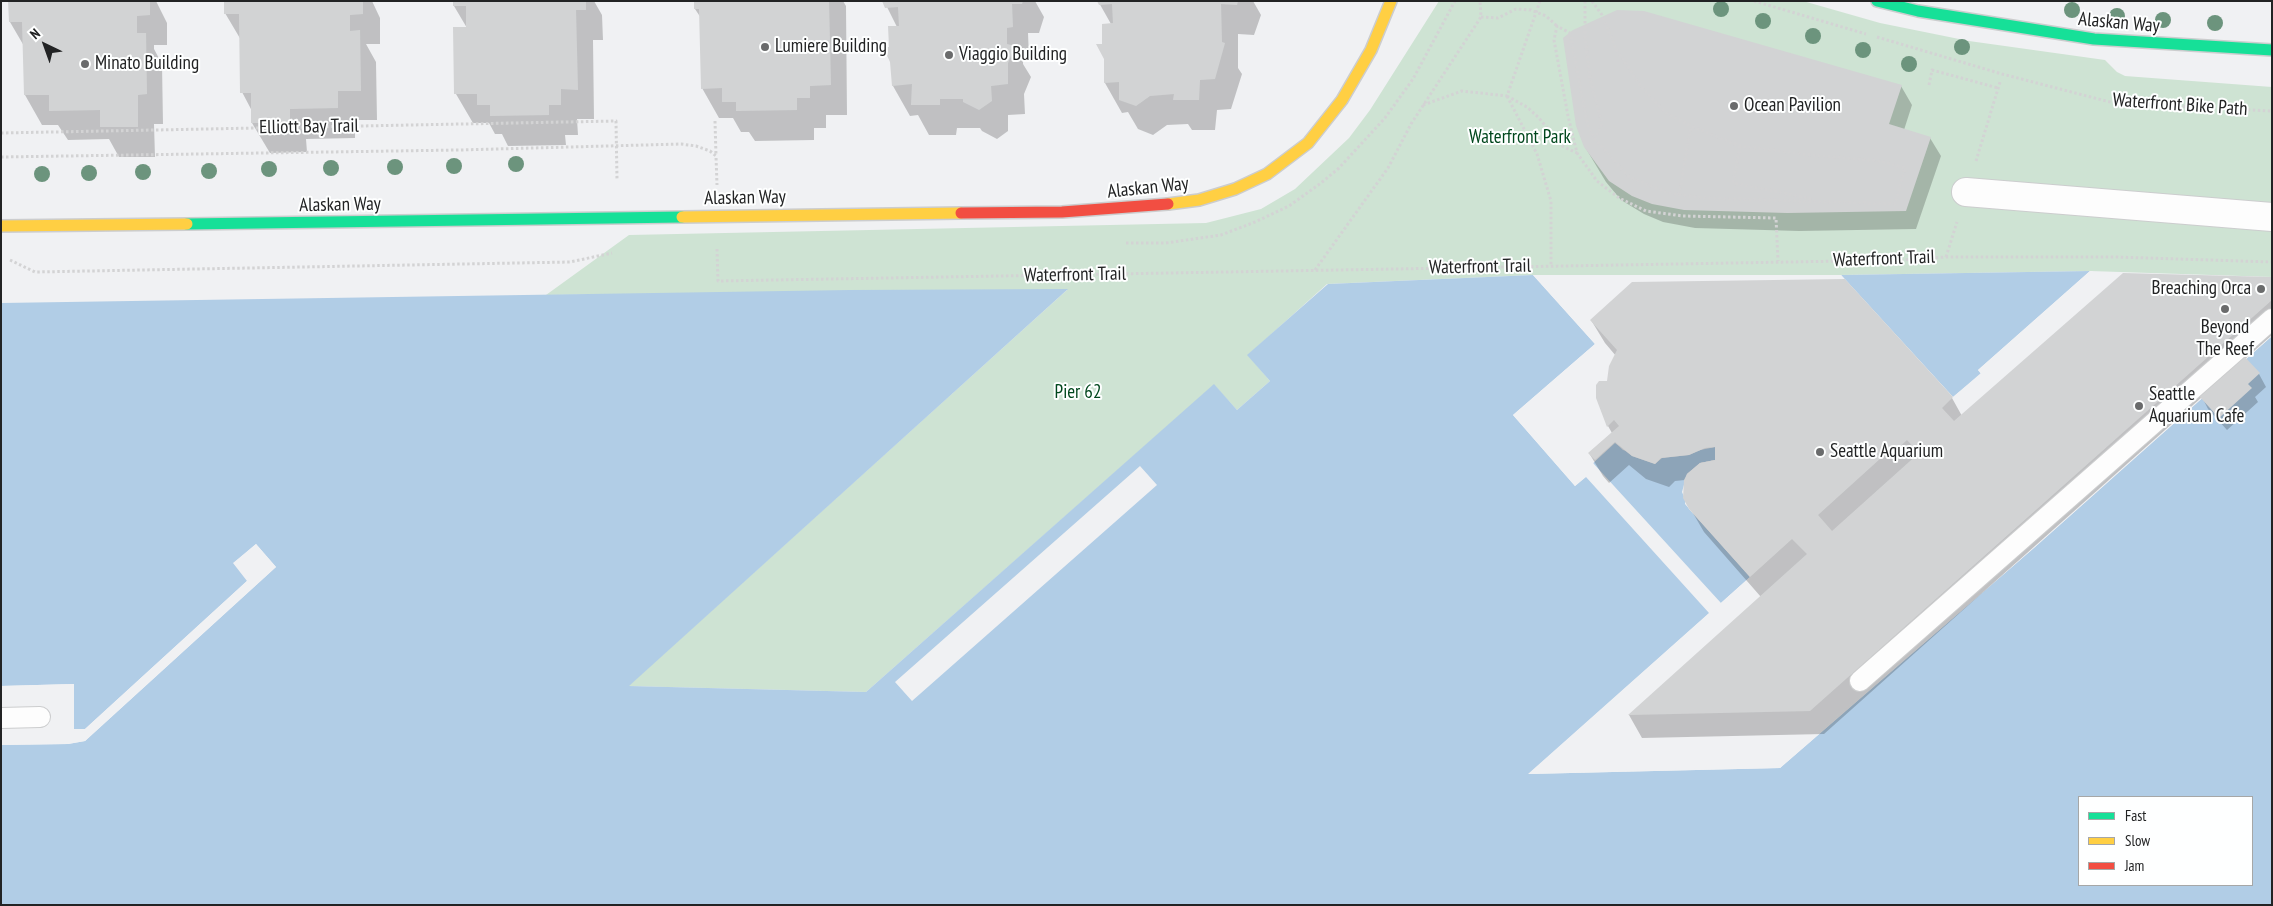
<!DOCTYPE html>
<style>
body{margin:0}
#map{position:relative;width:2273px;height:906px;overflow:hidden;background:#f0f1f3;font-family:"PT Sans Narrow",sans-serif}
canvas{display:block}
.frame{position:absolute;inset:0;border:2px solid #222324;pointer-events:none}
.legend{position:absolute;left:2078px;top:796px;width:175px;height:90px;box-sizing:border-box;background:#feffff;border:1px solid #a6a7a7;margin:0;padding:6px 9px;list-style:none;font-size:15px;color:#222324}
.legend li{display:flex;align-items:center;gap:10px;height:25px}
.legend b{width:25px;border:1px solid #a6a7a7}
.north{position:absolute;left:20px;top:20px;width:50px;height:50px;-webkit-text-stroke:4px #feffff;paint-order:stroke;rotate:318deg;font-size:14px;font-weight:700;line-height:20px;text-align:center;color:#222324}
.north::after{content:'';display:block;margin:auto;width:18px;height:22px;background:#222324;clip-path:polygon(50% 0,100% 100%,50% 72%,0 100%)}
</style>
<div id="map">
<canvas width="2273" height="906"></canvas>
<div class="frame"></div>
<ul class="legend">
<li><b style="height:6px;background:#16e098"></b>Fast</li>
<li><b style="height:6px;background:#ffcf43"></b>Slow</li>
<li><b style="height:6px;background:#f24e42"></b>Jam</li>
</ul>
<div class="north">N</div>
</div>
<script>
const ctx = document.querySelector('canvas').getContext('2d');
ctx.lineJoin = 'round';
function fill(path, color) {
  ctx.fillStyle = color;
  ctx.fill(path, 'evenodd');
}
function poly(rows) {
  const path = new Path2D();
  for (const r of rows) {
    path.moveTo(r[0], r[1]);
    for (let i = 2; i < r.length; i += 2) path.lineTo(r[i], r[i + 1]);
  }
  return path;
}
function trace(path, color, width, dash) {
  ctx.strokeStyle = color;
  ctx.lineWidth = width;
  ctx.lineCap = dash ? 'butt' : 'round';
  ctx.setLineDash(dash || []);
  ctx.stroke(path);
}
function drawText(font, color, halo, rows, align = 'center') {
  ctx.font = font + ' "PT Sans Narrow",sans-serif';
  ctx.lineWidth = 4;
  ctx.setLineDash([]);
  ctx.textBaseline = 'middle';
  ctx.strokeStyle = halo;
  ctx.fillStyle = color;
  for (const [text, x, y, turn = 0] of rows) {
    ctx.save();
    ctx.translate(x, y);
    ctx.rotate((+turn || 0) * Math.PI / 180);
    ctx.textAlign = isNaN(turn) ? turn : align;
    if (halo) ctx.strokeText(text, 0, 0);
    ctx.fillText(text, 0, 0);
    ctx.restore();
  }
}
const green = poly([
 [1439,1,1803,1,1880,23,1969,41,2105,60,2117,72,2125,76,2272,87,2272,277,2090,271,1841,275,1533,275,1327,284,1248,355,1270,381,1237,410,1214,385,866,692,628,686,1067,290,546,295,629,235,1206,223,1261,209,1295,189,1349,138,1370,110]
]);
const water = poly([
 [2090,271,1978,370,1981,373,1953,397,1841,275],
 [1533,275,1595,344,1513,415,1575,486,1596,468,1593,463,1615,442,1623,450,1661,458,1715,447,1715,460,1700,463,1687,474,1685,504,1750,577,1529,774,1780,768,2035,547,2272,336,2272,905,1,905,1,745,68,744,85,741,276,567,256,544,234,563,248,580,85,729,74,729,73,684,1,686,1,303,850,290,1068,289,629,686,866,692,1214,384,1237,410,1270,381,1247,355,1328,284],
 [2079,797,2252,797,2252,885,2079,885]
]);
const pier = poly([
 [2090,271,2093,271,2092,273,1982,370,1983,375,1953,400,1839,275,1841,275,1953,397,1981,374,1978,370],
 [1533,275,1536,275,1598,344,1516,415,1575,482,1593,467,1591,461,1614,440,1633,453,1655,461,1661,455,1677,455,1689,453,1704,445,1717,445,1718,462,1701,465,1689,475,1685,486,1686,498,1691,507,1752,577,1534,772,1779,766,2033,545,2272,334,2272,336,2035,547,1780,768,1528,774,1709,613,1586,477,1575,486,1513,415,1595,344],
 [1615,443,1632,456,1655,464,1662,458,1689,455,1705,448,1715,447,1715,460,1700,463,1687,474,1682,492,1689,509,1750,577,1721,603,1593,463],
 [1594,383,1597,383,1613,418,1621,427,1587,455,1555,418],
 [1140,466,1157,485,912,701,895,682],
 [256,544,276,567,85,741,68,744,1,745,1,743,68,742,84,738,273,566,256,547,237,564,250,579,249,582,86,731,71,730,71,687,1,688,1,686,74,684,74,729,85,729,247,581,233,563]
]);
const shadow = poly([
 [9,1,156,1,167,23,167,45,154,45,154,49,162,64,163,124,154,124,155,157,119,157,109,139,68,140,58,125,42,125,25,95,24,46,10,22],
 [225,1,372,1,380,18,380,44,366,44,376,62,377,120,355,120,355,138,306,139,307,152,270,153,252,123,252,111,242,92,241,40,225,13],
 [454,1,594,1,602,15,603,40,593,40,594,119,577,119,578,135,565,135,566,145,508,146,502,134,495,134,489,123,473,123,456,94,467,28,454,6],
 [695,1,843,1,846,6,847,115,826,115,826,128,814,128,814,140,755,141,749,132,741,132,733,118,719,118,702,88,701,18,695,9],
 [884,1,1035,1,1044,17,1039,33,1028,33,1029,57,1023,58,1023,64,1031,77,1024,94,1025,114,1008,115,1008,131,997,139,982,131,980,128,957,128,956,135,929,135,918,115,910,116,893,86,891,48,897,27],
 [1098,1,1253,1,1261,15,1254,35,1238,34,1238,68,1242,74,1231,109,1217,110,1215,130,1192,130,1188,124,1167,125,1153,135,1138,129,1128,112,1122,113,1105,83,1104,46,1111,24],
 [1901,86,1912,105,1904,130,1930,138,1941,156,1916,229,1799,231,1695,228,1663,222,1644,214,1621,200,1606,182,1585,147],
 [2272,278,2272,335,2245,359,2259,374,2266,387,2255,397,2258,402,2227,430,2208,409,2202,397,1824,734,1642,738,1629,715,1761,597,1704,532,1690,508,1685,480,1675,481,1669,487,1646,479,1629,465,1609,483,1603,476,1589,453,1612,433,1608,426,1608,382,1616,356,1605,343,1591,320,1845,281,1952,398,1962,416]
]);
const building = poly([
 [8,1,150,1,150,15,137,16,137,33,146,33,147,94,138,95,138,127,100,127,100,110,49,111,49,95,24,95,22,22,9,22],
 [224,1,363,1,363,14,350,15,350,31,360,30,361,91,338,91,338,108,290,109,290,123,251,123,251,93,240,93,239,14,224,14],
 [453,1,586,1,586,10,576,10,578,90,561,89,561,105,549,105,549,115,490,116,490,105,477,105,477,94,454,94,453,27,466,27,466,6,453,6],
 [694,1,829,1,831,85,810,86,810,98,797,98,797,110,736,111,736,102,722,102,722,88,701,89,699,9,694,9],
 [882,1,1023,1,1022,4,1012,4,1013,27,1007,28,1007,44,1015,46,1008,63,1008,84,991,86,992,101,979,110,963,102,963,99,940,99,940,105,911,105,912,84,892,86,890,62,883,47,889,47,888,26,899,26,898,7,885,8],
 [1097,1,1238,1,1237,5,1221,4,1222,42,1225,43,1215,79,1200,80,1199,100,1173,100,1174,94,1150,96,1136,106,1119,100,1119,82,1104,83,1104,59,1096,44,1102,44,1102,24,1113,23,1112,4,1099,5],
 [1617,10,1644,11,1902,85,1889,124,1931,137,1906,211,1787,213,1684,210,1652,204,1632,196,1609,181,1584,147,1576,126,1563,38,1573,30],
 [2123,273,2272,277,2272,300,1810,711,1628,715,1807,554,1792,539,1750,577,1689,509,1683,498,1684,480,1687,474,1700,463,1715,460,1715,447,1705,448,1689,455,1661,458,1655,464,1632,456,1615,442,1595,460,1588,453,1619,426,1614,420,1607,427,1596,398,1596,385,1599,381,1607,381,1609,366,1617,350,1590,320,1632,282,1845,279,1953,397,1942,408,1954,421],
 [1907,440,1919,453,1832,531,1818,515,1892,448,1895,451],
 [2244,356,2260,373,2248,384,2252,388,2219,418,2199,396]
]);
const path = poly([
 [1585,1,1585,37,1590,79,1602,124,1595,139,1588,127,1570,33,1557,26,1554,40,1568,116,1577,153,1597,181,1619,198,1646,211,1683,216,1776,218,1778,261],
 [1592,1,1602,15,1616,49,1642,88,1666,113,1691,126,1740,146,1812,155,1881,161,1905,168,1895,204,1705,198,1669,193,1629,177,1595,139],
 [1754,1,1866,34],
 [1877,37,2002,74,2114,103,2272,111],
 [1929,85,1932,70,1998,88],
 [1507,96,1537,154,1551,201,1551,266],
 [1507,96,1527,107,1539,118,1562,146,1577,153],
 [1423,105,1462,91,1507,96,1540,1],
 [715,121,716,156],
 [1,133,616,121,617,179],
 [1740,146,1733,183,1813,199],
 [1,157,459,150,681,144,696,146,710,151,716,156,717,185],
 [1976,161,2000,82],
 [1679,195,1691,126],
 [1126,243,1166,243,1221,235,1255,222,1289,206,1321,183,1339,168,1385,118,1413,79,1455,1],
 [717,249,718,281,1902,260,1946,257,2116,257,2272,262],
 [1946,257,1957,222],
 [10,260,35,272,570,262,612,253],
 [1315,270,1388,168,1411,124,1481,17,1480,1]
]);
const lane = poly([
 [1860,681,2272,319],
 [1,718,40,717]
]);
const street = poly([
 [1966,192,2272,217]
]);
const fast = poly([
 [1877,1,1918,11,2094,39,2272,50],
 [187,224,682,217]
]);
const slow = poly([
 [1168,204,1199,200,1235,189,1267,174,1308,143,1342,100,1371,50,1391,1],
 [682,217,961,213],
 [1,226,187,224]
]);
const jam = poly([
 [961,213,1062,212,1168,204]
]);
const pathBridge = poly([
 [1481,17,1498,18,1516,9,1531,10,1546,16,1557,26]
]);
const trees = [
 [1721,9],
 [2072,10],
 [2117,16],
 [2163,20],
 [1763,21],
 [2215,23],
 [1813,36],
 [1962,47],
 [1863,50],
 [1909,64],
 [516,164],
 [454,166],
 [395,167],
 [331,168],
 [269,169],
 [209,171],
 [143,172],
 [89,173],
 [42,174]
];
const markers = [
 [765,47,5,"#6a6b6c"],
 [949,55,5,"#6a6b6c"],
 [85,64,5,"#6a6b6c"],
 [1734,106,5,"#6a6b6c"],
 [2261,289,5,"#6a6b6c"],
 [2225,309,5,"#6a6b6c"],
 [2139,406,5,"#6a6b6c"],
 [1820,452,5,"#6a6b6c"]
];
const streetNames = [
 ["Alaskan Way",2119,23,5],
 ["Waterfront Bike Path",2180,105,4],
 ["Elliott Bay Trail",309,127,-1],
 ["Alaskan Way",1148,188,-6],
 ["Alaskan Way",745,198,-1],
 ["Alaskan Way",340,205,-1],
 ["Waterfront Trail",1884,259,-2],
 ["Waterfront Trail",1480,267,-1],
 ["Waterfront Trail",1075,275,-1]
];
const poiNames = [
 ["Lumiere Building",775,47],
 ["Viaggio Building",959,55],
 ["Minato Building",95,64],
 ["Ocean Pavilion",1744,106],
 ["Breaching Orca",2251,289,"right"],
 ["Beyond",2225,328,"center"],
 ["The Reef",2225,350,"center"],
 ["Seattle",2149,395],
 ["Aquarium Cafe",2149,417],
 ["Seattle Aquarium",1830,452]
];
const parkNames = [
 ["Waterfront Park",1520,138],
 ["Pier 62",1078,393]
];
fill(green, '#cee3d3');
fill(water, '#b1cde6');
fill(pier, '#f0f1f3');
fill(shadow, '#0003');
fill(building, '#d2d3d4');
trace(lane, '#cccdce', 22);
trace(street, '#cccdce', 30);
trace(fast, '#cccdce', 14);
trace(slow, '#cccdce', 14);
trace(jam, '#cccdce', 14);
trace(path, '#d3d3d4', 3, [2.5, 2.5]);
trace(lane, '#fdfdfd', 20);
trace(street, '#fdfdfd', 28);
trace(fast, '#16e098', 11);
trace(slow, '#ffcf43', 11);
trace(jam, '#f24e42', 11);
trace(pathBridge, '#d3d3d4', 3, [2.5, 2.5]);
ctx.fillStyle = '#6c947d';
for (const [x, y] of trees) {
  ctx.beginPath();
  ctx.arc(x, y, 8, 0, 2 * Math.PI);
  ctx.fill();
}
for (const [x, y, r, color] of markers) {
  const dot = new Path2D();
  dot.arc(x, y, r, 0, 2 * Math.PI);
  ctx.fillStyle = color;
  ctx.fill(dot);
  trace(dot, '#feffff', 2);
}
drawText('19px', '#222324', '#feffff', streetNames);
drawText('19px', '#222324', '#feffff', poiNames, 'left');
drawText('19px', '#00471d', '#feffff', parkNames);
</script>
